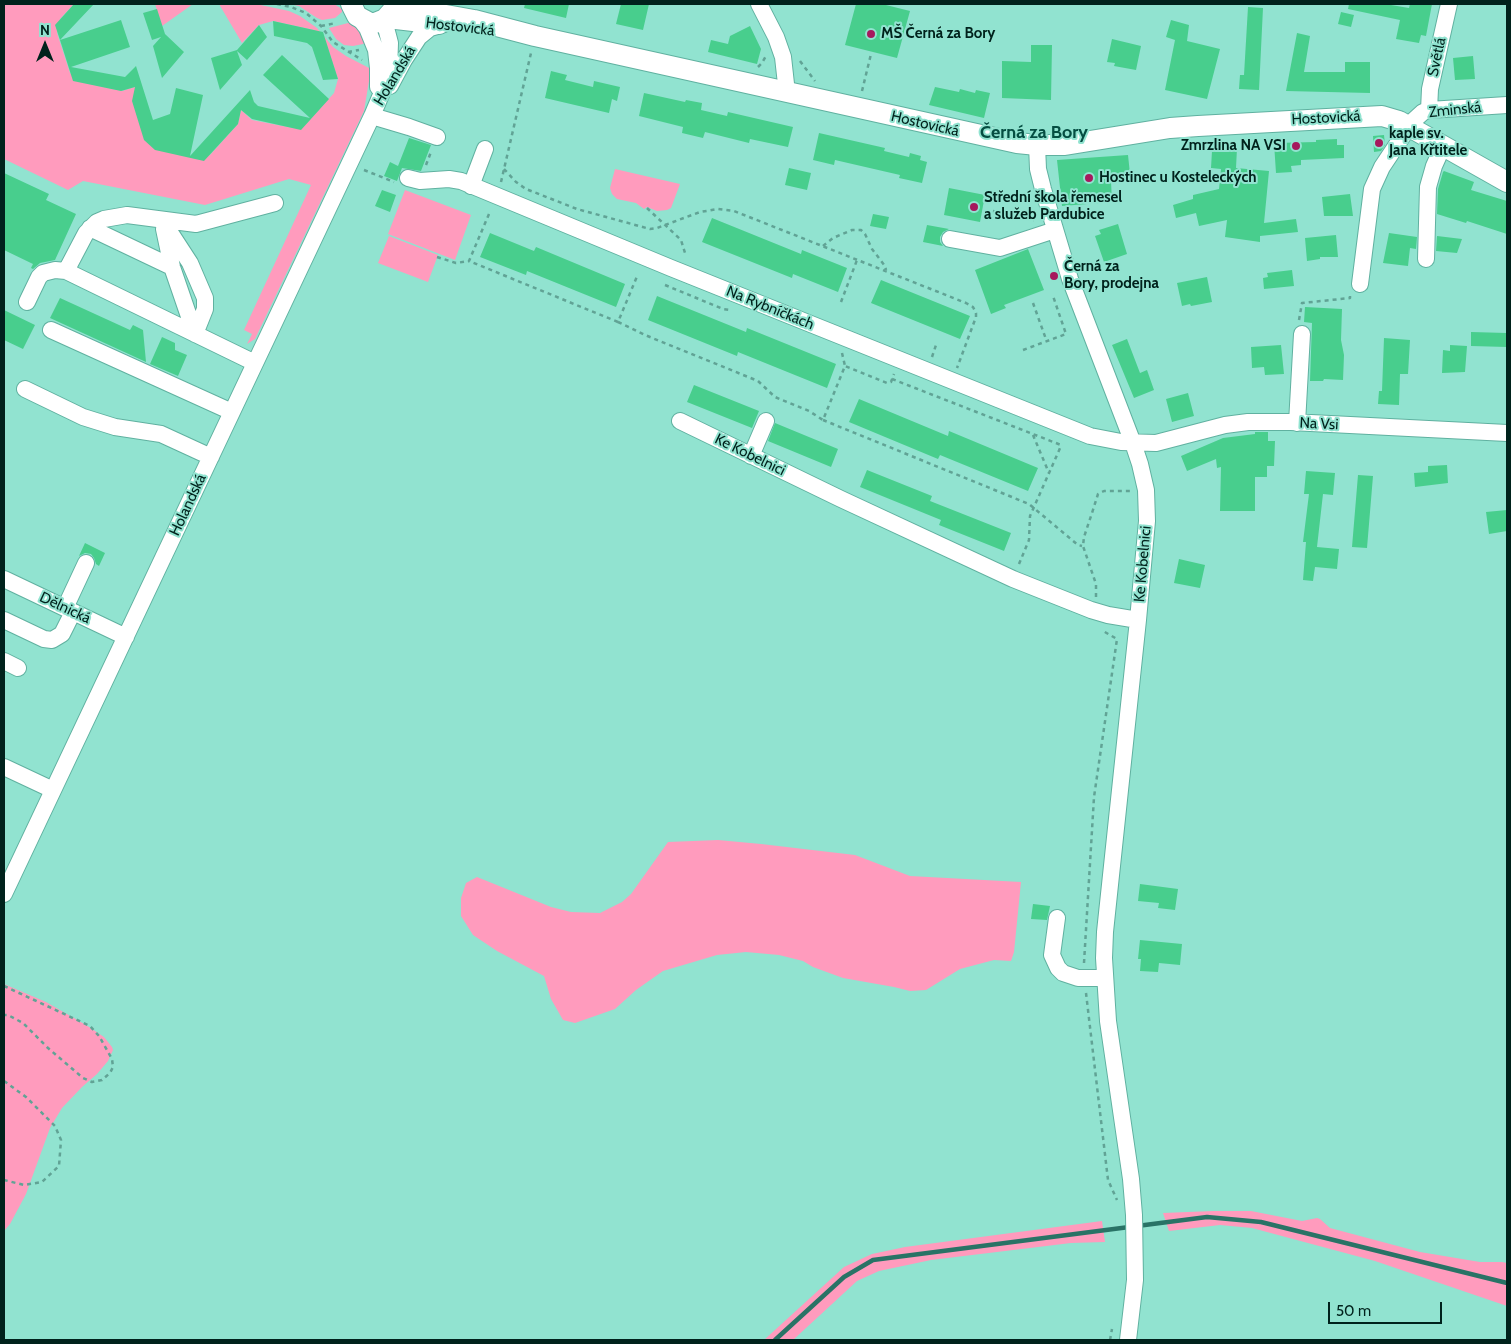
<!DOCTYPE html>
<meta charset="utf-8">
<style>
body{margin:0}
#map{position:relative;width:1511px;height:1344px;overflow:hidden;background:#91e3d0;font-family:Cabin,sans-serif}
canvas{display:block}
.frame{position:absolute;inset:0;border:5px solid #00221c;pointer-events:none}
.north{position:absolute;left:20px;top:20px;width:50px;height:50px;-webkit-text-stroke:4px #91e3d0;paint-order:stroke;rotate:0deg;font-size:14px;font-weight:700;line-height:20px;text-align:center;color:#00221c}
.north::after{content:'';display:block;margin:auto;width:18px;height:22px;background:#00221c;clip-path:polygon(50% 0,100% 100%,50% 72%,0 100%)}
.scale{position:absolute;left:1328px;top:1302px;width:114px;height:22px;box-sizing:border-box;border:2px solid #00221c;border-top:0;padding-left:6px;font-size:15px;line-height:18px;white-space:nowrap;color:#00221c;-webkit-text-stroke:4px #91e3d0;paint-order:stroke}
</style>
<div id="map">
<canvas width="1511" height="1344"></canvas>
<div class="frame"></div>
<div class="north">N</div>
<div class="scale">50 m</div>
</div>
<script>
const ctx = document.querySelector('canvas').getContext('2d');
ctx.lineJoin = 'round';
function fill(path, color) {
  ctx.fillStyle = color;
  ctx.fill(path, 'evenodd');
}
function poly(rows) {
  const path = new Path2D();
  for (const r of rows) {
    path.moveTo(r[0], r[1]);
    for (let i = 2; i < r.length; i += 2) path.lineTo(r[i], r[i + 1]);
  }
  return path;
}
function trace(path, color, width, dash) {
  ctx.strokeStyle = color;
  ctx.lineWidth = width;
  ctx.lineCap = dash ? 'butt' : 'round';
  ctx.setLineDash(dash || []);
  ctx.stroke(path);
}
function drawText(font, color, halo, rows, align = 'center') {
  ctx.font = font + ' Cabin,sans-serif';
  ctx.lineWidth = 4;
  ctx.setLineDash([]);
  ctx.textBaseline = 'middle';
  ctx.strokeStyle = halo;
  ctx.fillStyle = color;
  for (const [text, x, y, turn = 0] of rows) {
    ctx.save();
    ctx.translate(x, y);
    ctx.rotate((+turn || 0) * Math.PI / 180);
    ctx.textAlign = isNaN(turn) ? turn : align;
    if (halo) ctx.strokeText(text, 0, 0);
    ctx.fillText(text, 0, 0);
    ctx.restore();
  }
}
const green = poly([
 [4,4,74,4,60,19,57,33,70,73,81,82,122,91,135,87,144,140,196,159,210,155,238,124,241,110,252,120,293,128,306,124,334,93,338,79,325,39,314,30,273,21,259,25,242,43,219,4,256,4,289,11,300,16,317,28,333,47,346,56,371,69,364,111,255,339,247,344,252,334,244,330,311,185,289,179,205,205,83,181,68,190,4,159],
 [155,4,193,4,162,26],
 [289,4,334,4,342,9,342,12,335,18,322,20,317,18,299,6],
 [352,22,355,25,368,43,353,46,344,45,336,39,329,28],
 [615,169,680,184,671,208,667,210,657,211,647,207,644,209,636,203,617,199,612,194,610,188],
 [405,190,471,215,455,260,388,234],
 [389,236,438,255,428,282,378,263],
 [718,840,761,844,855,855,910,876,1021,882,1014,952,1011,961,994,960,960,969,926,990,910,991,894,987,843,978,813,967,803,961,779,955,746,952,717,955,663,971,636,990,615,1009,575,1023,563,1020,551,999,544,976,497,951,473,935,461,916,461,898,466,883,477,877,551,907,571,912,600,913,622,902,631,894,668,842],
 [4,984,46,1002,86,1025,104,1037,112,1047,113,1050,108,1061,97,1074,82,1087,62,1108,50,1128,26,1194,10,1224,4,1231],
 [1213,1211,1251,1211,1302,1221,1317,1218,1320,1219,1330,1228,1420,1252,1480,1262,1502,1262,1507,1263,1507,1306,1375,1261,1252,1228,1220,1225,1169,1231,1163,1213],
 [1102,1221,1105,1242,1071,1243,931,1260,879,1271,857,1281,793,1340,764,1340,844,1267,872,1254,905,1247]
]);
const stream = poly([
 [775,1340,844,1277,873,1260,1207,1217,1261,1222,1507,1283]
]);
const building = poly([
 [74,4,94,4,60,40,55,25],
 [525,4,569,4,566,18,524,8],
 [621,4,649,4,643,30,616,24],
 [856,4,882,4,910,11,897,58,845,45],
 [1349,4,1385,4,1409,8,1410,4,1432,4,1426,36,1421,35,1419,43,1396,39,1400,20,1348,9],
 [1248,7,1263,8,1259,90,1239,89,1240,75,1244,75],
 [157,9,165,34,184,52,162,78,153,46,161,37,152,40,143,13],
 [1341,12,1354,15,1351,27,1338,24],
 [121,20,130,47,71,67,125,77,136,66,153,120,170,114,176,88,203,95,190,156,250,90,254,102,258,106,310,118,263,75,282,55,329,99,301,130,252,119,241,110,238,124,204,161,155,150,144,140,132,101,135,87,121,91,73,81,60,40],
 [1171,20,1189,25,1187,41,1220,49,1207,99,1165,90,1175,40,1166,37],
 [273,21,323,32,338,79,323,80,312,47,307,43,274,36],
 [259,25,267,37,247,60,237,51,242,65,220,90,211,58,237,50],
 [750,26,761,49,757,64,708,52,711,40,728,44,730,36],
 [1297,33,1310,36,1304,72,1345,72,1345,62,1370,62,1370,93,1286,91],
 [1112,39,1141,46,1136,70,1114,66,1115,63,1107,62],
 [1031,45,1052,45,1051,100,1002,98,1002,61,1031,62],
 [1473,56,1475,79,1455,80,1453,58],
 [551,71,567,75,565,80,593,87,594,81,620,87,617,101,612,99,609,113,545,98],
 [935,87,959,92,960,89,975,93,976,90,990,93,984,118,929,105],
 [644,93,685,102,686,100,702,103,701,110,727,116,728,112,793,127,788,147,750,139,749,143,705,132,703,138,682,133,683,127,639,116],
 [819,133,885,148,884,151,909,157,910,153,921,156,920,160,927,162,922,183,899,178,900,175,835,160,834,165,813,160],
 [1384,135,1385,145,1381,151,1374,152,1373,136],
 [409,138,431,145,421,171,402,168,397,181,384,176,390,162,398,166],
 [1337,139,1337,145,1344,145,1344,158,1301,160,1301,165,1291,166,1292,172,1276,173,1274,143,1316,142,1316,140],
 [1222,146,1237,148,1236,168,1269,171,1264,223,1296,219,1298,232,1260,236,1260,242,1225,237,1227,220,1199,226,1196,213,1176,218,1173,205,1193,199,1193,195,1219,189,1221,169,1211,168,1212,151,1222,152],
 [1128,155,1130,174,1118,175,1118,181,1111,181,1112,202,1062,206,1057,160],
 [789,168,811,173,807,190,785,185],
 [1444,171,1474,182,1471,190,1507,201,1507,234,1467,221,1466,223,1437,214,1438,189,1443,172],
 [4,173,49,194,46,200,76,214,55,260,40,263,33,269,31,268,33,264,4,250],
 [949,188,985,195,980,222,944,215],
 [382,190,396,195,390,212,375,206],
 [1350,194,1353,216,1324,216,1322,197],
 [873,214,889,217,886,229,870,226],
 [712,218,801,254,802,250,847,268,838,292,793,274,792,278,702,242],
 [1118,224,1127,254,1104,262,1095,236,1101,234,1099,230],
 [927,225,949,229,943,232,940,237,940,242,943,246,923,242],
 [490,233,534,251,536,247,625,284,616,307,527,271,526,275,480,257],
 [1389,233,1417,237,1416,249,1410,248,1408,266,1383,263],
 [1336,235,1338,257,1320,257,1320,259,1307,261,1305,238],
 [1437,236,1462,239,1457,253,1436,251],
 [1028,249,1044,290,1004,305,1006,308,991,314,975,270],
 [1292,270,1294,286,1264,289,1263,278,1268,277,1267,273],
 [1207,277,1212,302,1191,306,1190,304,1182,306,1177,283],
 [881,280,970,316,960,339,871,303],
 [657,296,746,332,747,328,836,364,827,388,738,352,737,356,648,320],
 [60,298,130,330,133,325,143,330,146,362,50,318],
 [1305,307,1342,309,1341,340,1344,355,1343,380,1324,379,1323,381,1310,381,1312,323,1304,322],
 [4,310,35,325,23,349,4,340],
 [1471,332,1507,333,1507,347,1471,346],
 [162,337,175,343,175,350,187,355,178,376,150,364],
 [1384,338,1410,340,1408,374,1400,374,1399,405,1378,404,1379,391,1382,391],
 [1127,339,1140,373,1147,370,1154,390,1134,398,1112,345],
 [1281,345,1284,374,1265,375,1264,367,1252,368,1251,347],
 [1450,345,1467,346,1465,372,1442,373,1443,350,1450,351],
 [694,385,759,411,752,428,687,402],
 [1188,393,1194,416,1172,422,1166,399],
 [859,399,948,436,949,431,1038,468,1028,491,940,455,938,459,849,422],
 [775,423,838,449,831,467,768,441],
 [1255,432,1268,432,1268,441,1275,441,1274,466,1267,466,1267,477,1255,477,1255,511,1220,511,1221,467,1217,468,1216,459,1187,471,1181,456,1223,438,1255,434],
 [1447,465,1448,483,1415,487,1414,473,1428,472,1428,466],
 [867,470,932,496,930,501,1011,533,1004,551,939,525,941,520,860,487],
 [1306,471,1335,473,1333,495,1323,494,1317,547,1339,549,1337,569,1315,567,1313,581,1303,580,1306,542,1303,542,1309,494,1304,494],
 [1358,475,1373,476,1367,548,1352,547],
 [1507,510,1507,531,1489,534,1486,512],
 [85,543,105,553,99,566,96,564,94,558,91,554,85,553,79,556],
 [1179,559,1205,565,1200,588,1174,583],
 [1140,884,1178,889,1175,910,1158,908,1159,903,1138,901],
 [1033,904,1050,906,1047,920,1031,919],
 [1140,940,1182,944,1180,965,1159,963,1158,972,1140,971,1141,959,1138,959]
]);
const path = poly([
 [277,4,291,7,306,13,321,26,333,42,362,60],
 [321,26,336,23],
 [348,52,359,50],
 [800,61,815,81],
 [758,67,762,63,766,56],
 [862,91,871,54],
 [426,165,431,152],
 [504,169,516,182,526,189,577,209,650,229,657,228,700,212,718,209,734,211,966,303,973,307,976,313,976,317,957,368],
 [364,170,394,182],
 [501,182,531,53],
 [647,208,681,240,685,253],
 [993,211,1034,220],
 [489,214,469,261,618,322,638,274],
 [823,246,833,238,852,230,861,230,865,234,872,249,885,266,886,270],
 [437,257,456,263,469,261],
 [665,285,723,309,731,310],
 [841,302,857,260],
 [1033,303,1047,342],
 [1299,320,1302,303,1350,298,1350,296],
 [618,322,645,335,758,381,775,397,809,411,823,420,845,366,887,383,891,382,894,374],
 [1023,350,1066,334,1053,296],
 [842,353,845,366],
 [932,357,937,342],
 [892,379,1061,445],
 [823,420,1029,504,1078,545,1082,546],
 [1033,435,1049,473],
 [1019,564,1029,540,1030,516,1061,446],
 [1096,597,1096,584,1083,546,1084,537,1092,513,1098,494,1104,491,1132,491],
 [1084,963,1094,797,1117,639,1103,631],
 [4,986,90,1026,99,1036,112,1059,113,1067,110,1073,102,1080,92,1082,83,1078,48,1048,23,1023,8,1015,4,1015],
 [1086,993,1108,1180,1117,1200],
 [4,1081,26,1097,55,1126,61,1140,59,1166,42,1182,24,1185,4,1180],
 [1110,1340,1112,1329]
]);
const minor = poly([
 [759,4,776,37,783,57,787,93],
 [360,19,367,28,376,50,378,68,378,87],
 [390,86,404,60,419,37,430,28,444,24],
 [1429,110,1430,89,1449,4],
 [372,116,409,127,437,137],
 [1037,145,1038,169,1043,189,1070,279,1133,443,1140,464,1146,490,1147,521,1138,620,1105,932,1104,958,1108,1021,1131,1179,1134,1215,1135,1280,1128,1340],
 [408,178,420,181,449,179,461,181,671,268,1090,436,1121,442,1156,443,1225,425,1248,422,1291,422,1507,433],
 [471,186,485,149],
 [162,220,190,263,205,298,205,309,195,334],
 [90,228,172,267],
 [164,229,172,267,195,334],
 [950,239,1000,248,1055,230],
 [1426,259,1428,187,1434,166,1443,146],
 [1360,284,1372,189,1382,167,1412,122,1423,112,1429,110,1507,105],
 [27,302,39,277,43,273,55,270,66,271],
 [51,330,232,412],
 [255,363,66,271,86,233,97,222,104,219,127,215,196,224,275,203],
 [25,389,83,417,115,427,161,434,211,457],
 [680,421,841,499,1013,579,1091,610,1108,615,1138,620],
 [1297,423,1302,334],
 [751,456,766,421],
 [4,579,126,637],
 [65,608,86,563],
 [4,620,44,639,52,640,62,634,73,612],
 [4,661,18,668],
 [4,767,53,790],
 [4,894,372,116,386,83,389,71,390,43,384,20],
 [1057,918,1052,955,1058,968,1063,973,1078,978,1104,978]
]);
const major = poly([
 [351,4,357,16,370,23,375,23,385,19,393,10],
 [407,4,435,13,474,20,535,36,1017,143,1037,145,1065,145,1170,128,1198,126,1382,116,1399,121,1507,182],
 [385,19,396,19,439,24]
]);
const markers = [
 [871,34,5,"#a6195d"],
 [1379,143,5,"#a6195d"],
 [1296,146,5,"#a6195d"],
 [1089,178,5,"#a6195d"],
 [974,207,5,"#a6195d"],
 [1054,276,5,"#a6195d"]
];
const streetNames = [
 ["Hostovická",460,27,7],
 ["Světlá",1437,57,-78],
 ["Holandská",395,76,-59],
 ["Zminská",1455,110,-6],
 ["Hostovická",1326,118,-3],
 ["Hostovická",925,124,13],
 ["Na Rybníčkách",770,308,22],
 ["Na Vsi",1319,424,3],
 ["Ke Kobelnici",750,455,26],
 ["Holandská",188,505,-65],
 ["Ke Kobelnici",1143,564,-85],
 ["Dělnická",65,608,25]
];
const poiNames = [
 ["MŠ Černá za Bory",881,34],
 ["kaple sv.",1389,134],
 ["Jana Křtitele",1389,151],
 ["Zmrzlina NA VSI",1286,146,"right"],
 ["Hostinec u Kosteleckých",1099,178],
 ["Střední škola řemesel",984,198],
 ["a služeb Pardubice",984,215],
 ["Černá za",1064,267],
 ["Bory, prodejna",1064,284]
];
const quarterNames = [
 ["Černá za Bory",1034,133]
];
fill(green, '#ff9bbd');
trace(stream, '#297366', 4.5);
fill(building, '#48ce8d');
trace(minor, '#60b1a0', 18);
trace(major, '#60b1a0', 22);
trace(path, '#61a395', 2.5, [4, 4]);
trace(minor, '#fff', 16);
trace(major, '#fff', 20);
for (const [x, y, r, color] of markers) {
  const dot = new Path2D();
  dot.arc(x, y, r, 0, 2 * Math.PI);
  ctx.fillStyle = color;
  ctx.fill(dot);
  trace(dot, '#91e3d0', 2);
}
drawText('15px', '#00221c', '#91e3d0', streetNames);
drawText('bold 15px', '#00221c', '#91e3d0', poiNames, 'left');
drawText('bold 18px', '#054e42', '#91e3d0', quarterNames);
</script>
